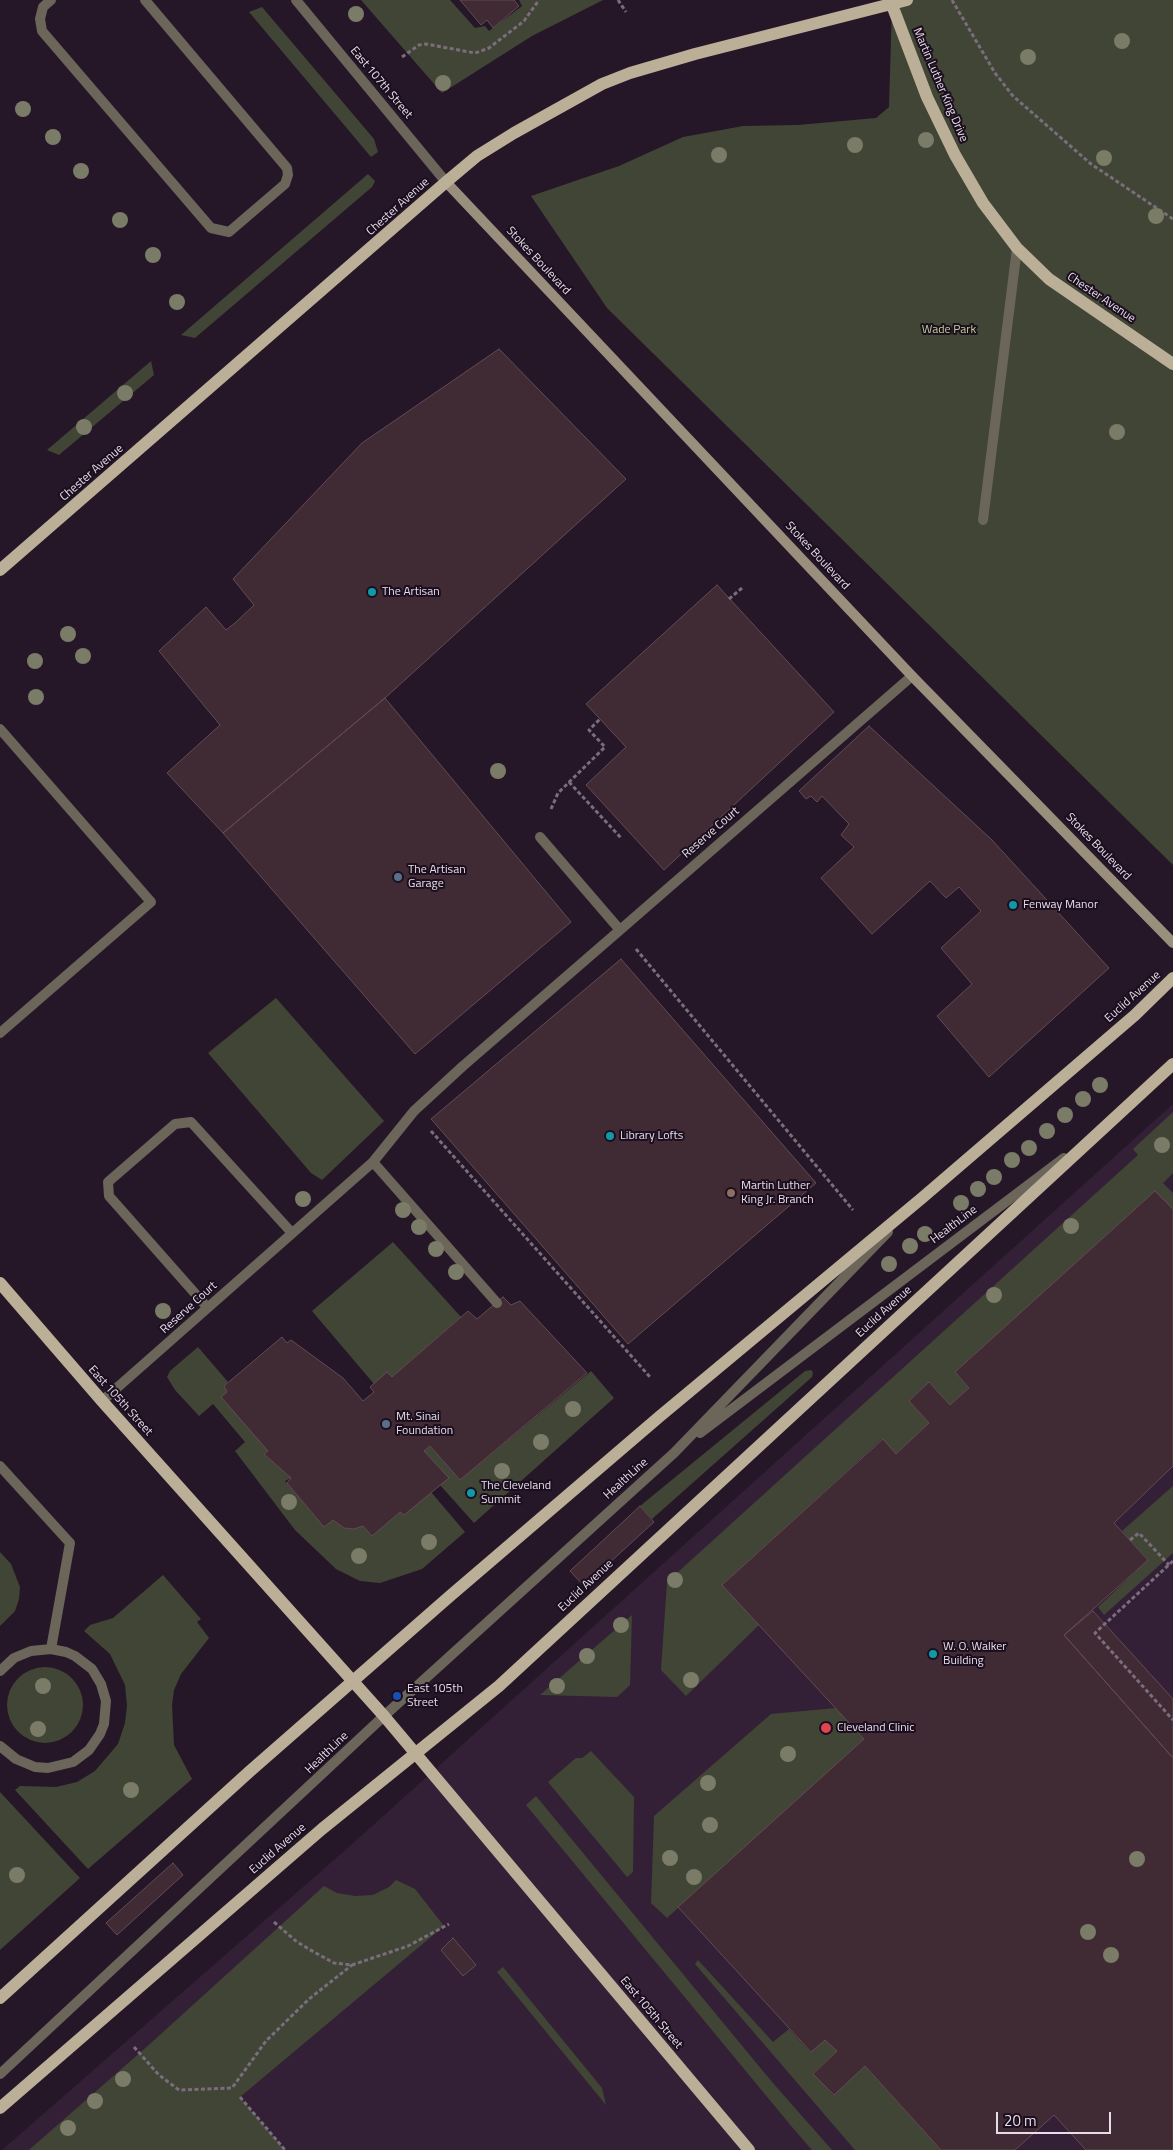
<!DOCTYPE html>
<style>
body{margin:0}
#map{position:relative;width:1173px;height:2150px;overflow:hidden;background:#251728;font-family:"Titillium Web",sans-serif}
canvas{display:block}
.scale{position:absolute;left:996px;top:2112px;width:115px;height:22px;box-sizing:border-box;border:2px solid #e7dde9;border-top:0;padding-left:6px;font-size:15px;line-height:18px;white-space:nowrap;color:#e7dde9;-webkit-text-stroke:4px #1b0e1e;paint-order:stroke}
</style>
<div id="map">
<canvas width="1173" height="2150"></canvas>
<div class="scale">20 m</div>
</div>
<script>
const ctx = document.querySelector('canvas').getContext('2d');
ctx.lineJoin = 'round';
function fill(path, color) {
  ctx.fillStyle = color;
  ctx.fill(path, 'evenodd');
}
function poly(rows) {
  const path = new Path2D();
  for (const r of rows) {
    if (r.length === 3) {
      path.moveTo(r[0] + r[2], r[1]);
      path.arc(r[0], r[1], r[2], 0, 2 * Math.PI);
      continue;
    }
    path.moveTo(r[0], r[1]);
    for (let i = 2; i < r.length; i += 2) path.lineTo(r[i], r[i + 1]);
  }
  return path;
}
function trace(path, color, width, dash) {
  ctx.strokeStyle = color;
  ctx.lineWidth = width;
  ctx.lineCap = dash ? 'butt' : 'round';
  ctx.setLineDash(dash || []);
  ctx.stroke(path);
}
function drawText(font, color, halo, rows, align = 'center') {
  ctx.font = font + ' "Titillium Web",sans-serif';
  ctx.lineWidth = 4;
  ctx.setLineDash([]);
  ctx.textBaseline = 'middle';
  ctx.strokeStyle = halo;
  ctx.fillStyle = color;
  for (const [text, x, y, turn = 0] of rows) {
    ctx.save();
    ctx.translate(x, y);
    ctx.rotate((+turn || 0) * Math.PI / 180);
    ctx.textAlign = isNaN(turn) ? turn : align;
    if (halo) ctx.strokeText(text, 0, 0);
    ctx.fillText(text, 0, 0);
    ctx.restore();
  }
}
const built = poly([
 [1173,1104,1173,2150,2,2150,350,1846]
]);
const green = poly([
 [361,0,450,0,475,28,485,26,489,31,522,6,519,0,603,0,532,36,442,93],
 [894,0,1173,0,1173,865,607,308,531,196,619,166,683,137,743,126,798,125,876,118,889,107,892,5],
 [262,7,374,139,378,152,371,157,249,12],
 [368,174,375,181,372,187,195,338,181,335],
 [151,361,154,375,59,455,47,450],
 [276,998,384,1121,322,1180,311,1173,208,1053],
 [1173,1112,1173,1173,1163,1183,1173,1193,1173,1209,1155,1191,955,1372,969,1388,950,1405,929,1382,909,1401,929,1423,896,1454,882,1439,722,1585,759,1625,686,1696,661,1670,667,1582,1138,1155,1133,1149],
 [393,1242,461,1317,392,1377,374,1384,312,1311],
 [198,1347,228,1382,224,1386,268,1451,264,1454,291,1478,285,1481,324,1526,333,1520,344,1528,354,1529,363,1526,372,1536,400,1512,404,1515,431,1492,465,1532,422,1569,380,1583,360,1581,336,1569,295,1530,235,1451,245,1442,213,1404,199,1416,175,1390,167,1377,170,1371],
 [811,1370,813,1372,812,1377,652,1519,640,1506,805,1371],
 [591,1371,614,1398,474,1523,440,1485,424,1451,430,1446,460,1480],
 [1173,1486,1173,1553,1104,1615,1098,1607,1148,1560,1122,1531],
 [0,1552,11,1564,20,1587,19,1599,15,1611,0,1626],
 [163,1575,201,1619,197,1622,209,1638,181,1674,174,1690,172,1705,174,1745,192,1779,88,1869,15,1790,20,1786,56,1787,77,1782,95,1771,118,1744,125,1723,127,1706,125,1685,110,1654,84,1631,90,1625,113,1618],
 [632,1615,630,1685,617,1697,540,1695],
 [45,1705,38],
 [836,1708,864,1739,667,1918,651,1903,654,1816,771,1714],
 [591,1751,634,1797,633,1872,627,1877,548,1782,576,1758,582,1758],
 [0,1792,80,1878,0,1950],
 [536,1796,772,2082,832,2150,812,2150,792,2127,526,1805],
 [396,1880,415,1889,444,1926,240,2097,285,2150,29,2150,151,2043,324,1886,337,1893,355,1896,373,1895,389,1887],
 [698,1960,773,2042,789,2029,810,2052,825,2040,837,2051,813,2073,833,2095,865,2066,941,2150,855,2150,695,1964],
 [503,1967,602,2088,606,2105,497,1972]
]);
const building = poly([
 [460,0,514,0,519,6,493,28,487,20,481,25,460,0],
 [499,349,626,479,385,698,223,833,167,773,220,725,159,651,206,607,226,630,235,623,254,605,233,579,362,443,499,349],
 [717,585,834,712,664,870,586,785,626,747,586,704,717,585],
 [385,698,571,922,415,1054,223,833,385,698],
 [869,726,992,840,1109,968,989,1077,937,1016,972,984,941,948,981,911,959,887,946,898,930,881,872,934,821,878,854,847,841,835,849,824,822,796,817,802,811,796,806,799,799,791,869,726],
 [621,959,816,1183,628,1344,431,1119,621,959],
 [1155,1191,1173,1209,1173,1466,1114,1523,1148,1560,1064,1635,1173,1758,1173,2150,1086,2150,1054,2115,1015,2150,941,2150,865,2066,834,2095,813,2074,837,2051,825,2040,811,2052,678,1907,864,1739,722,1585,883,1439,896,1454,929,1423,909,1401,929,1382,950,1405,969,1388,955,1372,1155,1191],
 [503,1297,511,1305,520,1301,587,1373,460,1480,430,1446,424,1451,449,1478,404,1515,400,1512,372,1536,363,1526,354,1529,344,1528,333,1520,324,1527,287,1483,291,1478,264,1454,268,1451,221,1397,227,1392,224,1386,282,1337,287,1343,291,1340,343,1378,363,1401,374,1392,370,1387,387,1372,392,1377,468,1311,477,1319,503,1297],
 [640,1506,654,1522,584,1586,570,1571,640,1506],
 [1093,1611,1173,1699,1173,1758,1064,1635,1093,1611],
 [173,1863,183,1875,117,1935,106,1923,173,1863],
 [453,1938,476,1965,463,1976,441,1950,453,1938]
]);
const path = poly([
 [618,0,626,12],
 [952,0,995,73,1013,96,1091,164,1173,219],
 [402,57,419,45,426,44,475,53,489,48,524,21,539,0],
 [729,599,742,588],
 [569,782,622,839],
 [551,809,558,793,605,747,589,730,600,719],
 [636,949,853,1210],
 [431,1131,650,1377],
 [1130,1540,1139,1533,1169,1565],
 [1173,1561,1095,1633,1173,1720],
 [274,1922,297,1942,314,1952,334,1963,352,1965,408,1946,449,1924],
 [134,2047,159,2075,179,2090,232,2088,266,2041,309,1999,352,1965],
 [240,2097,285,2150]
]);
const lane = poly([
 [51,0,43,7,40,19,42,31,211,228,229,232,285,184,288,175,287,168,145,0],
 [983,520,1017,248],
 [0,729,151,902,0,1033],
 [540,837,620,930,912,676],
 [373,1162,497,1303],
 [207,1307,109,1196,108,1182,175,1124,191,1122,292,1233],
 [102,1401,373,1162,414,1111,463,1066,620,930],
 [700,1433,1064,1158],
 [0,1466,70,1543,51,1649],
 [0,1671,14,1658,31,1651,51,1649,66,1652,75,1656,92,1669,101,1684,106,1701,104,1724,100,1734,89,1750,73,1762,48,1768,35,1767,16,1759,0,1746],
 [0,2074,384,1716,674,1453,888,1232]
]);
const street = poly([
 [296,0,446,182]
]);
const secondary = poly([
 [446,182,912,676,1173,943]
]);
const primary = poly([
 [892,5,927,97,955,155,983,203,1017,248,1049,279,1173,364],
 [0,570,446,182,477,156,514,133,602,84,630,73,695,54,907,0],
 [0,1283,102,1401,384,1716,749,2150],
 [0,1998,249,1772,450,1596,659,1417,922,1198,1135,1015,1173,978],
 [0,2108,322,1829,499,1686,1173,1064]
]);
const trees = [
 [356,14],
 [1122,41],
 [1028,57],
 [443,83],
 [23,109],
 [53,137],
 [926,140],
 [855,145],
 [719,155],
 [1104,158],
 [81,171],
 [1156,216],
 [120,220],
 [153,255],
 [177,302],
 [125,393],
 [84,427],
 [1117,432],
 [68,634],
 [83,656],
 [35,661],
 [36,697],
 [498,771],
 [1100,1085],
 [1083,1099],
 [1065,1115],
 [1047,1131],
 [1162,1145],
 [1029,1148],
 [1012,1160],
 [994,1177],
 [978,1189],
 [303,1199],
 [961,1203],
 [403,1210],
 [1071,1226],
 [419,1227],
 [925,1234],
 [910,1246],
 [436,1249],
 [889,1264],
 [456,1272],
 [994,1295],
 [163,1311],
 [573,1409],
 [541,1442],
 [502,1471],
 [289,1502],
 [429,1542],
 [359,1556],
 [675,1580],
 [621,1625],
 [587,1656],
 [691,1680],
 [43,1686],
 [557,1686],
 [38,1729],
 [788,1754],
 [708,1783],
 [131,1790],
 [710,1825],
 [670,1858],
 [1137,1859],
 [17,1875],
 [694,1877],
 [1088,1932],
 [1111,1955],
 [123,2079],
 [95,2101],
 [68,2128]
];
const markers = [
 [372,592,5,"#0f9aa8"],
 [398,877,5,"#5c6f8a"],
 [1013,905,5,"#0f9aa8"],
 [610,1136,5,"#0f9aa8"],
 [731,1193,5,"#8d6e63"],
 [386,1424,5,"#5c6f8a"],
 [471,1493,5,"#0f9aa8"],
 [933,1654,5,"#0f9aa8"],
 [397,1696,5,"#1a4fb4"],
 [826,1728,6,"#e0444e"]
];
const streetNames = [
 ["East 107th Street",381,83,50],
 ["Martin Luther King Drive",940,85,67],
 ["Chester Avenue",398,207,-42],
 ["Stokes Boulevard",538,261,47],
 ["Chester Avenue",1101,298,34],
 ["Chester Avenue",92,473,-41],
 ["Stokes Boulevard",817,556,47],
 ["Reserve Court",711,833,-41],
 ["Stokes Boulevard",1098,847,46],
 ["Euclid Avenue",1133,997,-42],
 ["HealthLine",954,1225,-37],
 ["Reserve Court",189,1308,-42],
 ["Euclid Avenue",884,1312,-42],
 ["East 105th Street",120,1401,48],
 ["HealthLine",626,1479,-42],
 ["Euclid Avenue",586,1586,-43],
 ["HealthLine",327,1753,-44],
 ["Euclid Avenue",278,1849,-41],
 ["East 105th Street",651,2013,50]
];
const parkNames = [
 ["Wade Park",949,330]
];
const poiNames = [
 ["The Artisan",382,592],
 ["The Artisan",408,870],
 ["Garage",408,884],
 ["Fenway Manor",1023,905],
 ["Library Lofts",620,1136],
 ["Martin Luther",741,1186],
 ["King Jr. Branch",741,1200],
 ["Mt. Sinai",396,1417],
 ["Foundation",396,1431],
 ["The Cleveland",481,1486],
 ["Summit",481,1500],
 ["W. O. Walker",943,1647],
 ["Building",943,1661],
 ["East 105th",407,1689],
 ["Street",407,1703],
 ["Cleveland Clinic",837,1728]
];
fill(built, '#332036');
fill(green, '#414535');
fill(building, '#402a34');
trace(building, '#644b56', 1);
trace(path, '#7a6d7c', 3, [4, 2.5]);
trace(lane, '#6b655a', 10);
trace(street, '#6b655a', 10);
trace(secondary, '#998f7c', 10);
trace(primary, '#bcaf97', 12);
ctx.fillStyle = '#7b7c67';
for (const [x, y] of trees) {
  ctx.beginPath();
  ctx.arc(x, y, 8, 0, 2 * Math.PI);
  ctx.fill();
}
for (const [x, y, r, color] of markers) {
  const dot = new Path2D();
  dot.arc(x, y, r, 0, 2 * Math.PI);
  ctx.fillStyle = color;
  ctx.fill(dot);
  trace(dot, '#1b0e1e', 2);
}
drawText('12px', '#e7dde9', '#1b0e1e', streetNames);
drawText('12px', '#c1cf9a', '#1b0e1e', parkNames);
drawText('12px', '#e7dde9', '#1b0e1e', poiNames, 'left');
</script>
